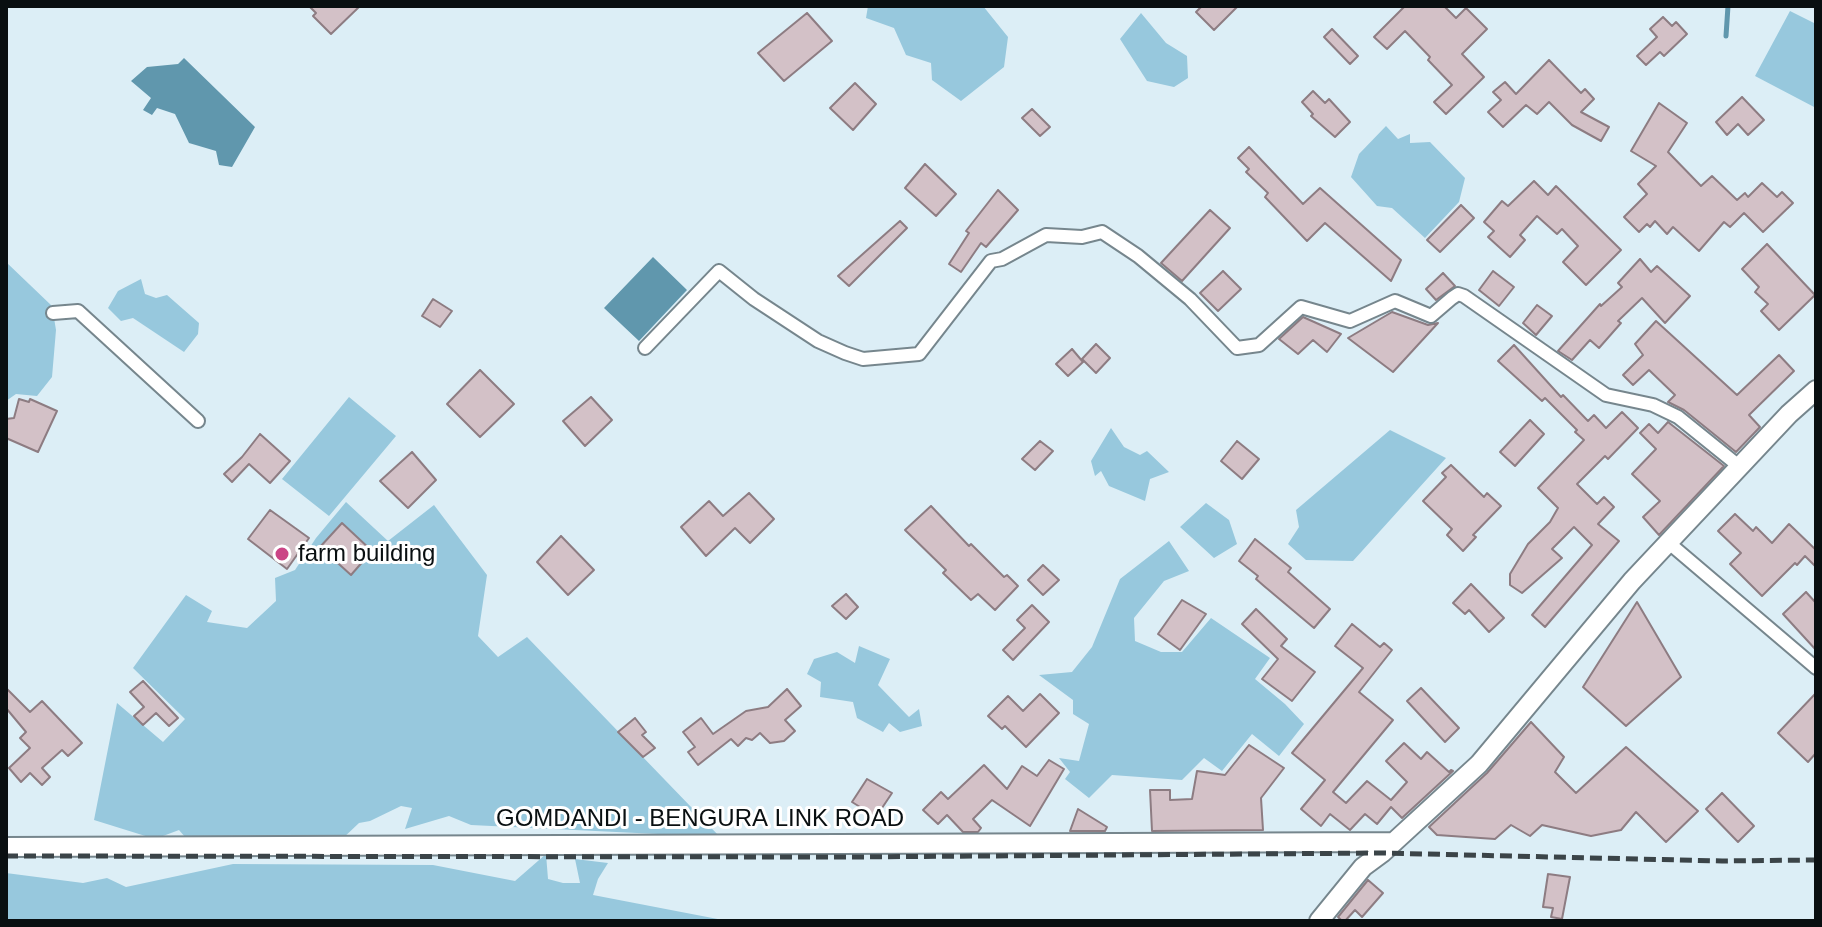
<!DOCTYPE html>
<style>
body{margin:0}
#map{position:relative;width:1822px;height:927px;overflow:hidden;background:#dceef6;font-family:Helvetica,sans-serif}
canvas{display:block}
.frame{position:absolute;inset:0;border:8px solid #090f11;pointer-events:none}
</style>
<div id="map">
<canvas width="1822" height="927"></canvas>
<div class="frame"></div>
</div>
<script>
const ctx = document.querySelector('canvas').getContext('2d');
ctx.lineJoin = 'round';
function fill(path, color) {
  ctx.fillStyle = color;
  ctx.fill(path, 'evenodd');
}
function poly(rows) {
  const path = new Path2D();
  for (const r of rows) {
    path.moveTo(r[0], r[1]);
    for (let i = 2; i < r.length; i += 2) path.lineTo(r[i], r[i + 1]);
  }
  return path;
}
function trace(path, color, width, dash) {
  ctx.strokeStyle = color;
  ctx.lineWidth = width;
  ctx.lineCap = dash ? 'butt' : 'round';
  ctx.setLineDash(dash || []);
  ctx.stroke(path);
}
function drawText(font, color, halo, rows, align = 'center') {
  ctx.font = font + ' Helvetica,sans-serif';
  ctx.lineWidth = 6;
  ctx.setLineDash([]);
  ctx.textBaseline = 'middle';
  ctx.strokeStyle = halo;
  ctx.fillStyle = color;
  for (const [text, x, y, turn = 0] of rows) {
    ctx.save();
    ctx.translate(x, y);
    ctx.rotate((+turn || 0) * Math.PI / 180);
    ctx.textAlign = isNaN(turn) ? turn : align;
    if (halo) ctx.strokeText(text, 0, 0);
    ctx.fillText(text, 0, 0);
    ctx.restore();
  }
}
const green = poly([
 [868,6,983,6,1008,37,1004,67,961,101,932,80,931,63,906,55,894,28,866,18],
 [1790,11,1816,24,1816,108,1755,76],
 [1141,13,1166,43,1187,56,1188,78,1174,87,1147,81,1120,39],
 [1386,126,1398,139,1410,134,1410,143,1430,142,1465,178,1459,202,1425,238,1392,208,1377,206,1351,177,1359,154],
 [6,262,52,306,56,330,52,377,37,396,16,394,6,401],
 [141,279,145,294,156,298,167,295,199,323,198,334,184,352,133,318,121,321,108,308,118,291],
 [349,397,396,436,329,516,282,479],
 [1111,428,1124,447,1140,455,1147,451,1169,472,1150,479,1145,501,1109,486,1101,471,1095,476,1091,461],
 [1390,430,1446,458,1353,561,1306,560,1288,544,1299,527,1296,510],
 [346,502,388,541,434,505,487,575,478,636,498,657,527,637,720,837,471,825,449,816,405,829,412,808,401,806,370,821,359,823,340,841,185,837,179,830,155,839,94,820,117,703,163,742,185,719,133,668,186,595,212,611,207,622,247,628,276,601,275,578,295,570,316,538],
 [1206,503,1229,520,1237,544,1214,558,1180,527],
 [1169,541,1189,571,1164,581,1134,618,1135,641,1161,652,1182,652,1211,618,1270,658,1255,679,1285,704,1304,724,1279,756,1252,734,1222,771,1204,758,1182,780,1112,775,1089,798,1065,779,1070,772,1059,758,1079,761,1089,724,1073,714,1073,700,1039,675,1072,672,1092,647,1120,579],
 [859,646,890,659,878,685,909,717,919,709,922,726,900,732,889,723,883,732,857,718,853,702,820,697,821,682,807,674,814,659,837,652,855,663],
 [546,854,548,879,563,883,580,883,575,859,608,863,598,879,593,895,728,921,6,921,6,873,83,883,107,878,126,887,233,864,433,865,515,881]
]);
const water = poly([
 [184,58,255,127,232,167,219,165,216,151,189,143,175,114,157,108,152,115,143,110,151,98,131,81,147,67,178,64],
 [653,257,687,290,639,341,604,308]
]);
const stream = poly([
 [1726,36,1728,6]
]);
const building = poly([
 [309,6,360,6,331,34,313,16,316,13,309,6],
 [1202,6,1238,6,1214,30,1196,12,1202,6],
 [1405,6,1444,6,1456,18,1466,8,1487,29,1462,54,1484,77,1446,114,1434,102,1452,85,1428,60,1430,57,1405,31,1387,49,1374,37,1405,6],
 [807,13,832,41,784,81,758,53,807,13],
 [1663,17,1672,26,1676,22,1687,34,1664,56,1660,52,1646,65,1637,56,1657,37,1650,29,1663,17],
 [1332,29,1358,56,1350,64,1324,37,1332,29],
 [1549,60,1581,93,1585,89,1594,99,1581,112,1609,127,1601,141,1572,125,1549,102,1537,114,1526,105,1503,127,1488,112,1501,100,1493,92,1505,82,1516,94,1549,60],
 [855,83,876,104,853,130,830,108,855,83],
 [1313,91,1325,103,1329,99,1350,122,1335,137,1311,116,1313,114,1302,102,1313,91],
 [1742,97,1764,120,1748,135,1738,124,1727,135,1716,122,1742,97],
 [1659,103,1687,123,1668,152,1701,186,1712,176,1737,200,1745,193,1748,197,1762,183,1777,197,1782,192,1793,203,1763,232,1744,213,1730,227,1724,222,1699,251,1673,227,1667,234,1655,221,1650,227,1647,224,1639,232,1624,217,1647,194,1638,184,1656,166,1631,151,1659,103],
 [1032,109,1050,127,1040,136,1022,118,1032,109],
 [1249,147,1303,204,1320,188,1401,260,1391,281,1325,223,1307,241,1265,197,1268,193,1246,172,1249,169,1238,158,1249,147],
 [925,164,956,194,936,216,905,188,925,164],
 [1534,181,1548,195,1556,186,1621,250,1586,285,1563,262,1578,246,1562,229,1557,234,1537,216,1520,235,1525,240,1510,257,1488,237,1494,231,1484,222,1502,201,1508,206,1534,181],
 [998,190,1018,210,986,247,981,243,961,272,949,264,969,233,966,231,998,190],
 [1461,205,1474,218,1440,252,1427,240,1461,205],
 [1210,210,1230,228,1182,281,1161,263,1210,210],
 [900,221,907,228,849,286,838,276,900,221],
 [1767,244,1815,295,1779,330,1761,311,1768,304,1755,292,1759,287,1742,269,1767,244],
 [1640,259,1651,272,1657,266,1690,296,1665,323,1642,298,1618,321,1621,323,1599,348,1590,340,1572,360,1558,351,1600,304,1601,306,1622,287,1618,283,1640,259],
 [1223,271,1241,289,1218,311,1200,293,1223,271],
 [1493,271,1514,287,1499,306,1479,290,1493,271],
 [1443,273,1455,286,1436,300,1426,289,1443,273],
 [433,299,452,311,440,327,422,316,433,299],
 [1537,305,1552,316,1536,335,1523,323,1537,305],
 [1392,312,1428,325,1438,323,1393,372,1348,338,1392,312],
 [1303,317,1341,334,1327,352,1313,340,1298,354,1279,339,1303,317],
 [1656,321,1737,395,1779,355,1794,371,1749,415,1760,427,1736,452,1684,410,1668,402,1675,395,1649,370,1633,385,1623,375,1643,355,1635,344,1656,321],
 [1096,344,1110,358,1096,373,1082,359,1096,344],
 [1514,345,1561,397,1563,395,1588,421,1594,415,1606,428,1622,412,1638,428,1608,459,1605,456,1577,484,1597,504,1604,497,1614,507,1598,524,1619,541,1545,627,1532,615,1592,545,1574,527,1552,549,1562,558,1522,593,1510,585,1510,574,1528,544,1550,522,1558,508,1538,488,1584,440,1575,432,1577,430,1545,398,1542,401,1498,361,1514,345],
 [1072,349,1083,362,1068,376,1056,364,1072,349],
 [480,370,514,404,480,437,447,404,480,370],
 [591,397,612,420,585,446,563,421,591,397],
 [19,399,29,402,30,399,57,411,38,452,6,438,6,419,14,418,19,399],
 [1530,420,1544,434,1515,466,1500,452,1530,420],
 [1668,422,1724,466,1659,535,1643,517,1660,501,1632,474,1656,449,1640,433,1649,424,1658,433,1668,422],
 [260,434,290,461,270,483,249,464,232,482,224,474,242,457,260,434],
 [1040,441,1053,451,1035,470,1022,459,1040,441],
 [1237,441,1259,459,1242,479,1221,461,1237,441],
 [412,452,436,480,408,508,380,481,412,452],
 [1451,465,1484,497,1487,493,1501,506,1473,535,1476,537,1463,551,1447,535,1452,529,1423,501,1446,477,1442,473,1451,465],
 [749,493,774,519,750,543,735,528,706,556,681,527,709,501,723,516,749,493],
 [931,506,969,546,971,544,1004,577,1007,575,1018,586,995,610,978,594,971,600,943,573,946,570,905,530,931,506],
 [270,510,309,538,287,569,248,539,270,510],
 [1735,514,1753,531,1756,527,1772,543,1789,524,1816,550,1816,567,1805,556,1797,565,1795,563,1762,596,1730,564,1741,553,1718,531,1735,514],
 [342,523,372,551,351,575,320,547,342,523],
 [561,536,594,570,568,595,537,562,561,536],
 [1255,539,1291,568,1288,572,1330,609,1314,628,1264,586,1256,579,1258,576,1239,561,1255,539],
 [1043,565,1059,580,1043,595,1028,580,1043,565],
 [1471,584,1504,618,1489,632,1469,610,1465,614,1453,603,1471,584],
 [1806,592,1816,603,1816,650,1783,614,1806,592],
 [846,594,858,607,846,619,832,606,846,594],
 [1182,600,1206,614,1180,650,1158,634,1182,600],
 [1637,602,1681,677,1626,726,1583,687,1637,602],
 [1032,605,1049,622,1013,660,1003,650,1025,628,1017,620,1032,605],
 [1256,609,1287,639,1281,646,1315,672,1292,701,1262,679,1278,659,1242,624,1256,609],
 [1352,624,1380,647,1384,643,1392,650,1359,692,1393,720,1333,792,1346,803,1367,781,1391,800,1407,782,1386,761,1404,743,1421,759,1427,752,1449,772,1451,770,1453,771,1402,818,1391,807,1377,824,1365,814,1350,830,1330,814,1321,826,1301,809,1325,780,1292,753,1363,668,1335,646,1352,624],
 [143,681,178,718,169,726,156,713,143,725,134,716,144,707,130,692,143,681],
 [6,688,30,712,42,701,82,743,68,756,62,750,42,768,50,777,42,785,30,773,21,782,9,768,30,748,20,738,26,732,6,708,6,688],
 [1421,688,1459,728,1445,742,1407,701,1421,688],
 [787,689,801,706,785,720,795,731,784,741,770,743,760,733,752,740,746,738,738,746,731,739,698,765,688,752,695,747,683,732,701,718,713,734,746,711,768,707,787,689],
 [1816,693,1816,753,1808,762,1778,733,1816,693],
 [1040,694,1059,713,1026,747,1005,726,1002,729,988,716,1008,696,1023,711,1040,694],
 [635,718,646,732,642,735,655,748,643,757,618,732,635,718],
 [1531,722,1564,757,1555,772,1576,793,1626,747,1698,811,1666,842,1636,812,1621,830,1591,836,1542,825,1530,836,1511,825,1495,839,1437,835,1429,827,1487,773,1531,722],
 [1249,745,1284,768,1261,798,1263,830,1152,831,1150,790,1170,790,1170,800,1192,799,1197,771,1225,775,1249,745],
 [1049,760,1064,769,1030,826,992,800,973,819,981,828,978,832,963,832,947,815,938,824,923,810,941,792,948,799,984,765,1007,789,1022,766,1037,776,1049,760],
 [867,779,892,793,876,817,852,802,867,779],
 [1722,793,1754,826,1738,842,1706,809,1722,793],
 [1078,809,1107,827,1105,831,1070,831,1078,809],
 [1548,874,1570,877,1562,919,1551,917,1553,908,1543,907,1548,874],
 [1368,880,1383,893,1362,917,1355,910,1345,921,1342,921,1338,917,1368,880]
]);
const street = poly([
 [53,313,78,311,198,421],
 [645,348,719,271,754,299,818,341,845,353,863,359,919,354,991,261,1002,259,1046,235,1082,237,1102,232,1138,256,1190,299,1237,348,1259,345,1301,307,1350,321,1395,301,1431,316,1452,298,1458,294,1464,296,1606,395,1653,405,1678,417,1740,467],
 [1669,543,1816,668]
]);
const secondary = poly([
 [6,847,1394,842],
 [1319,921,1363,867,1382,853,1479,764,1632,581,1789,414,1816,390]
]);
const rail = poly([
 [6,856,849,857,1382,853,1722,861,1816,860]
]);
const markers = [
 [282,554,8,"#cb4586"]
];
const poiNames = [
 ["farm building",298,554]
];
const streetNames = [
 ["GOMDANDI - BENGURA LINK ROAD",700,819]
];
fill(green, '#97c8dd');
fill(water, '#6097ad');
trace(stream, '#6097ad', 5);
fill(building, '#d3c1c7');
trace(building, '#8d7c82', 2);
trace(street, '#76868d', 16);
trace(secondary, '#76868d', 22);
trace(street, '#fff', 12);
trace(secondary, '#fff', 18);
trace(rail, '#3b4448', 5, [12, 6]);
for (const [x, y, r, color] of markers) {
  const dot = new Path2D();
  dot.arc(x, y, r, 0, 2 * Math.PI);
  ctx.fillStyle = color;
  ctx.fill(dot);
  trace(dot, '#fff', 3);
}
drawText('24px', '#090f11', '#fff', poiNames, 'left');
drawText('24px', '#090f11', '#fff', streetNames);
</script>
